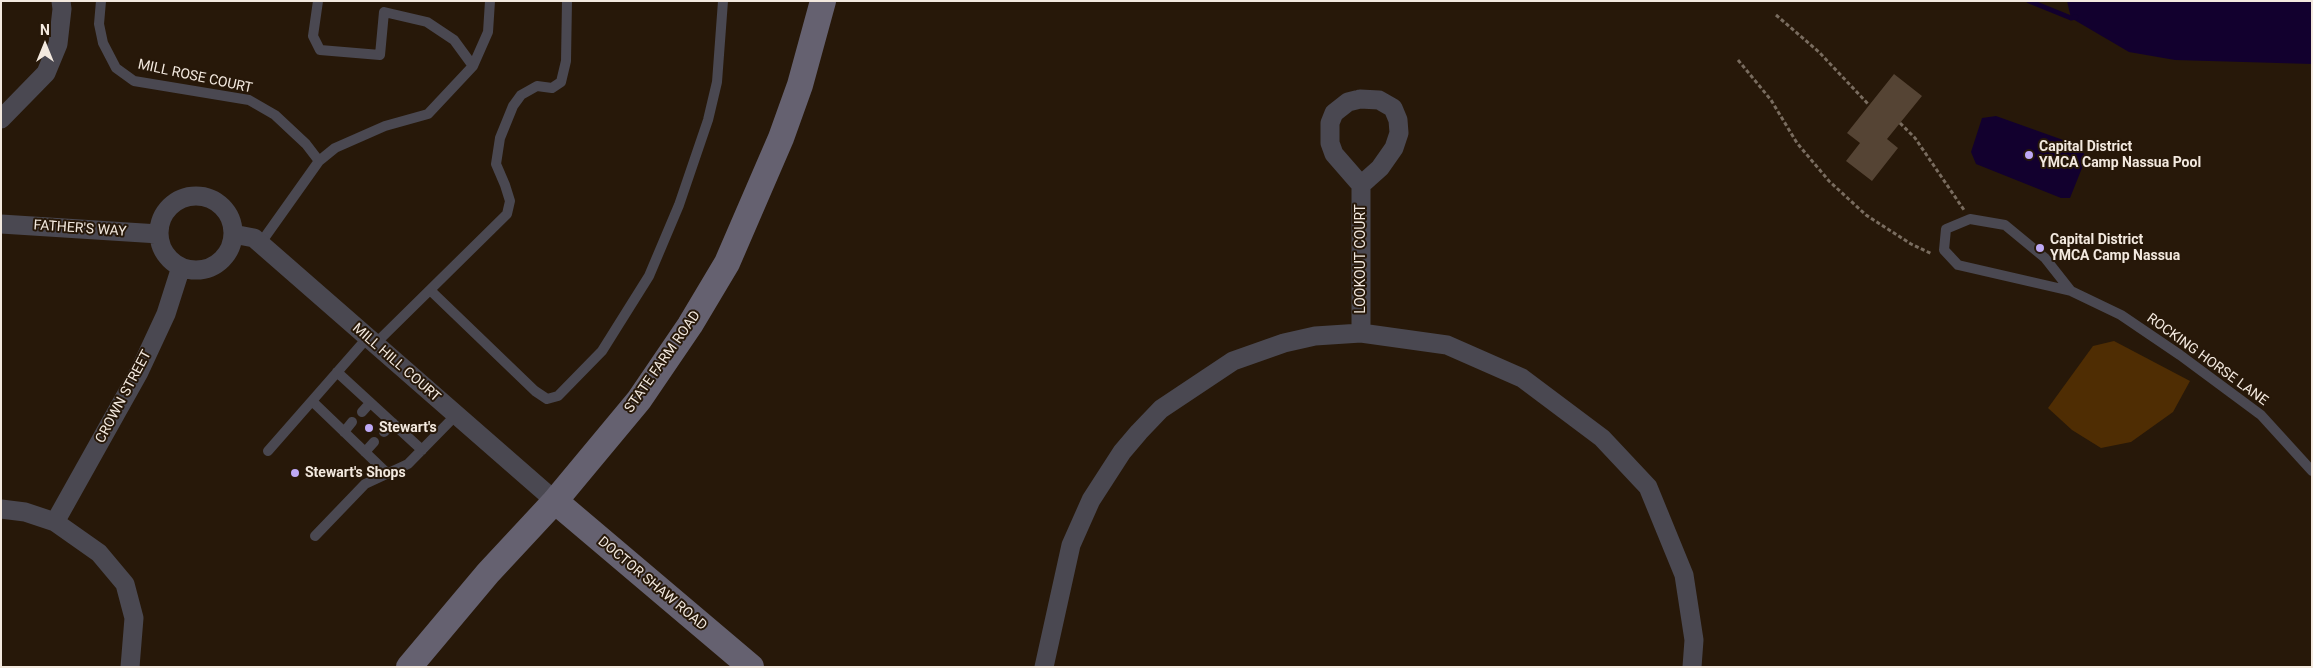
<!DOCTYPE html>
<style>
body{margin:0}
#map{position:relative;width:2313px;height:668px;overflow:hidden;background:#271809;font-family:Roboto,sans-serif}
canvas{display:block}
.frame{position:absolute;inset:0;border:2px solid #f3e9df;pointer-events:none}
.north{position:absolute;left:20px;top:20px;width:50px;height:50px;-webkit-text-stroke:4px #271809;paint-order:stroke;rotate:0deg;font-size:14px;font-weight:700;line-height:20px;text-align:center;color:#f3e9df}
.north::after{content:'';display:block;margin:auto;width:18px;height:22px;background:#f3e9df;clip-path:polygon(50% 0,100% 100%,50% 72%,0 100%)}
</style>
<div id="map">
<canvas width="2313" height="668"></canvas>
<div class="frame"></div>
<div class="north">N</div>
</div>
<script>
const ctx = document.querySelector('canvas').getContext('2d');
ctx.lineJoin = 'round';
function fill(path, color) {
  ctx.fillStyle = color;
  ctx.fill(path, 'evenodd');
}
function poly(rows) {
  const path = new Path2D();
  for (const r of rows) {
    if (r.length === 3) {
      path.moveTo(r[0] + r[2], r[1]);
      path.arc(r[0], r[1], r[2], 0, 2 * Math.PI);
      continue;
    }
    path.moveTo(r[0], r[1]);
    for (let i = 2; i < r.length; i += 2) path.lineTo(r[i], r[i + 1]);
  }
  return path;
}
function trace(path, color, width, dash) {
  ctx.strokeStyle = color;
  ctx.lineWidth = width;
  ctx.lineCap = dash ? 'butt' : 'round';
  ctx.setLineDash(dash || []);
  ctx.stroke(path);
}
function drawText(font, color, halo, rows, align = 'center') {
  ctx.font = font + ' Roboto,sans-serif';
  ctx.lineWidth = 4;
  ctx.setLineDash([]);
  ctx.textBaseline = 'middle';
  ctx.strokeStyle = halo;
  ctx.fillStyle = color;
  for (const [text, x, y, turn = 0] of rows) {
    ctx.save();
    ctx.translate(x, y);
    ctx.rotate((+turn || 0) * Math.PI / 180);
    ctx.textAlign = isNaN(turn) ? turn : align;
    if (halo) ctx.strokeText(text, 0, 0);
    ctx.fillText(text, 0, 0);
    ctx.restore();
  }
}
const green = poly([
 [2114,341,2190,381,2173,412,2131,442,2101,448,2072,430,2048,408,2093,346]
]);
const water = poly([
 [2067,1,2312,1,2312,64,2175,60,2129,52,2071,18],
 [1996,116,2080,146,2086,158,2070,198,2061,198,1976,164,1971,152,1982,118]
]);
const stream = poly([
 [2029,1,2071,18,2076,17]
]);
const building = poly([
 [1894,74,1922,96,1887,139,1898,148,1872,181,1846,161,1860,143,1847,133]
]);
const path = poly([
 [1776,15,1819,52,1869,105],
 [1738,60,1771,100,1797,143,1829,181,1866,215,1911,244,1932,254],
 [1900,123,1915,138,1964,210]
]);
const lane = poly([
 [101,1,99,24,103,43,116,68,134,81,249,100,275,115,306,144,319,161],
 [318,1,313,36,320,50,380,55,384,12,427,22,454,40,473,66],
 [260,244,319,161,335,148,385,126,428,114,473,66,488,32,490,1],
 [430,290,535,391,547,399,558,396,602,351,649,276,679,205,708,120,717,82,723,1],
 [2071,291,2045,258,2005,225,1970,219,1946,229,1944,250,1958,265,2071,291,2121,315,2180,355,2261,415,2312,471],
 [375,344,507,214,510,201,505,185,496,164,500,138,513,106,521,95,537,86,552,88,561,82,566,61,567,1],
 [337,372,422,450],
 [312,401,388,474],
 [362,412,370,403],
 [344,432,352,422],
 [384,432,393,423],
 [268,451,368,337],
 [365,452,374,442],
 [315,536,365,484,408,464,456,415]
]);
const street = poly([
 [1360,99,1379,100,1393,108,1398,120,1399,133,1394,148,1380,168,1361,185,1334,154,1330,143,1330,123,1334,113,1348,102,1360,99],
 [1,119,46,73,58,44,62,9,61,1],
 [196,233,37],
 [1,224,159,234],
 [233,234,254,238,555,501],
 [1361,333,1361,185],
 [1,509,25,512,55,522,99,553,125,584,134,618,130,667],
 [55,522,139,372,166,314,181,267],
 [1044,667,1071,545,1091,500,1122,452,1139,432,1161,409,1233,361,1284,343,1315,336,1361,333,1447,345,1522,378,1602,438,1648,487,1684,575,1694,640,1692,667]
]);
const secondary = poly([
 [555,501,751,667],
 [409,667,488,573,555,501,639,400,690,325,727,263,781,138,800,85,823,1]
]);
const markers = [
 [2029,155,5,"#bea9f5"],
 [2040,248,5,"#bea9f5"],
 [369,428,5,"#bea9f5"],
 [295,473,5,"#bea9f5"]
];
const streetNames = [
 ["MILL ROSE COURT",195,77,12],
 ["FATHER'S WAY",80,229,4],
 ["LOOKOUT COURT",1361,259,-90],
 ["ROCKING HORSE LANE",2207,360,36],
 ["STATE FARM ROAD",663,362,-55],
 ["MILL HILL COURT",396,363,41],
 ["CROWN STREET",124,397,-62],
 ["DOCTOR SHAW ROAD",652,584,40]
];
const poiNames = [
 ["Capital District",2039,147],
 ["YMCA Camp Nassua Pool",2039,163],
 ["Capital District",2050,240],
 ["YMCA Camp Nassua",2050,256],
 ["Stewart's",379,428],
 ["Stewart's Shops",305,473]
];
fill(green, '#4f2d03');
fill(water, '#12002e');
trace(stream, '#12002e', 5);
fill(building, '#554434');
trace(path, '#796c5f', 3, [4, 2.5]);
trace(lane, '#4a4851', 10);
trace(street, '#4a4851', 19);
trace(secondary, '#656170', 26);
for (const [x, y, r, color] of markers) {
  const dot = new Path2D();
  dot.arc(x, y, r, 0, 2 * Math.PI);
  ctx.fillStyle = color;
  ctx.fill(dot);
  trace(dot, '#271809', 2);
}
drawText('14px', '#f3e9df', '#271809', streetNames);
drawText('bold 14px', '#f3e9df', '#271809', poiNames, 'left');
</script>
